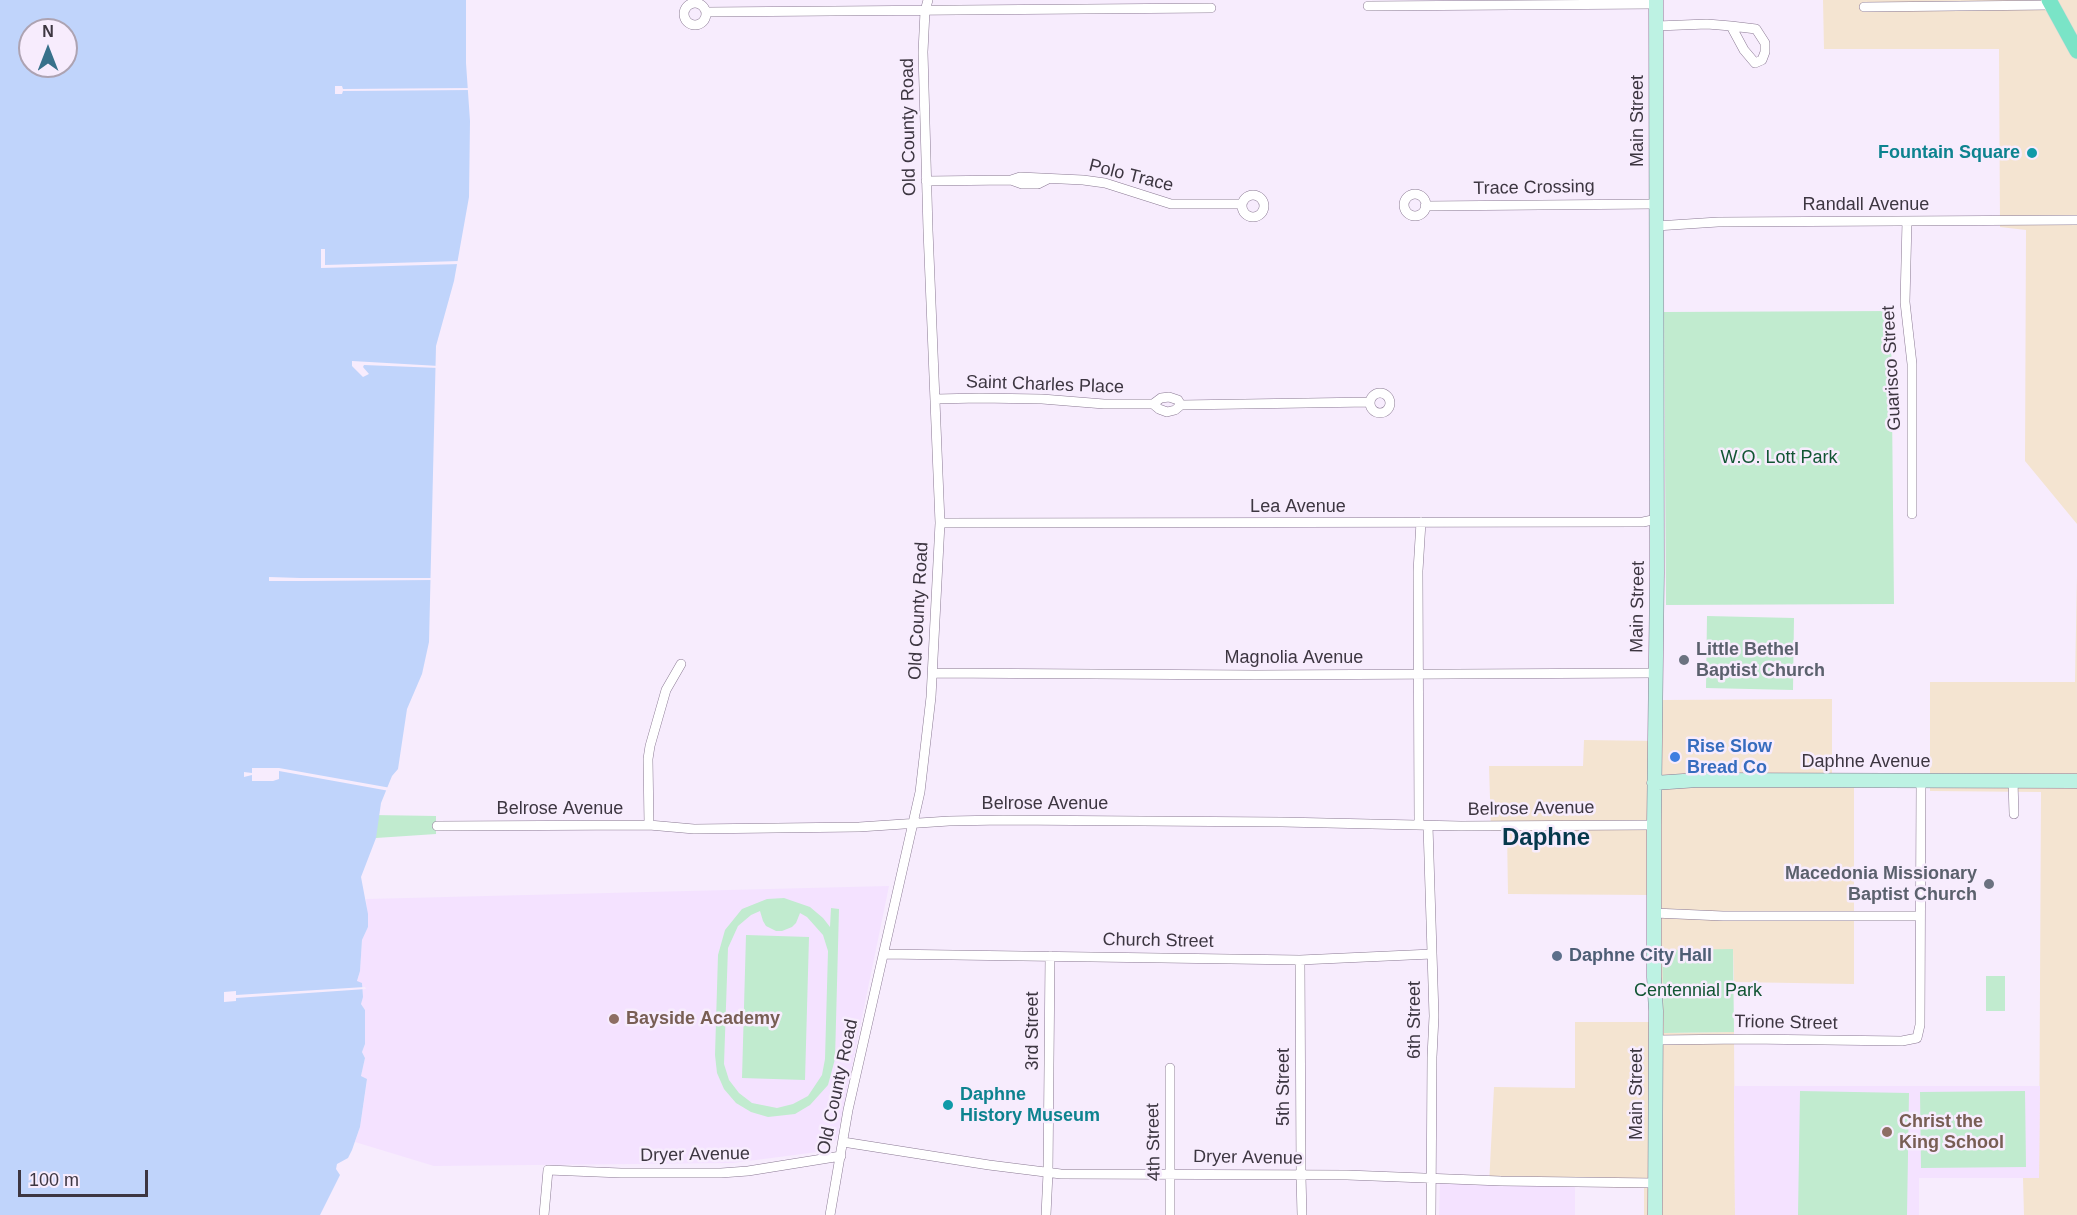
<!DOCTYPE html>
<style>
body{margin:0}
#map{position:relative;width:2077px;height:1215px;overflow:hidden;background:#f7ecfd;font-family:Arial,sans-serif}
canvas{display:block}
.north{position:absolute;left:18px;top:18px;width:60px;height:60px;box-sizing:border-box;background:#f7ecfd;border:2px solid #ada3b2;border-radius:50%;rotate:0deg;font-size:16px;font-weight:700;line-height:24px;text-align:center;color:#3d3641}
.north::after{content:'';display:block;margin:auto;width:21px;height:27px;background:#38718b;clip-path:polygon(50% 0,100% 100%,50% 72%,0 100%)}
.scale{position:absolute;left:18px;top:1170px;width:130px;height:27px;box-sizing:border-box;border:3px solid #3d3641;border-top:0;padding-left:8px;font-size:18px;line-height:21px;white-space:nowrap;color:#3d3641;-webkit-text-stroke:4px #f7ecfd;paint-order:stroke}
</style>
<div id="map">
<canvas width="2077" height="1215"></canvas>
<div class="north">N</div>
<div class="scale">100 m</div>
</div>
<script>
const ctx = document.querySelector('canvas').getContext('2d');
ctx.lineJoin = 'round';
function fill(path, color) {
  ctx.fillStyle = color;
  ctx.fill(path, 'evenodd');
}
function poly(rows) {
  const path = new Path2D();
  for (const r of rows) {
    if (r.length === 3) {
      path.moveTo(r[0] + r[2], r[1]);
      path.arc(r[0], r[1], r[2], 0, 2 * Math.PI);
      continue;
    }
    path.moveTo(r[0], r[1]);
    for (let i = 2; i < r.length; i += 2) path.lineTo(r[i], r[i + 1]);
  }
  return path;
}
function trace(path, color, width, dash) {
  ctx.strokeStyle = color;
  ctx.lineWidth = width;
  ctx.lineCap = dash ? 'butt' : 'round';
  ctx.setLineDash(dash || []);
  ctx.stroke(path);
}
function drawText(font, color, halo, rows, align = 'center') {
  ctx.font = font + ' Arial,sans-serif';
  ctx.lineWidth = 5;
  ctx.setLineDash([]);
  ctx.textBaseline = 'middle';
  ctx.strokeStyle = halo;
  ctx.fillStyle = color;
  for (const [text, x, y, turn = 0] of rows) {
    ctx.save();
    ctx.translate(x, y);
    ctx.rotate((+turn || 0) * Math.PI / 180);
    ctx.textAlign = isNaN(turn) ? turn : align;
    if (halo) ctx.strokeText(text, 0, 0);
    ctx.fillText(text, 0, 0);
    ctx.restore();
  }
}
const commercial = poly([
 [1823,0,2077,0,2077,524,2025,461,2026,230,2000,227,1999,49,1824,49],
 [2077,575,2077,1215,2024,1215,2023,1178,2039,1177,2041,792,1930,791,1930,682,2075,682],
 [1832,699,1832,774,1854,774,1854,984,1734,982,1733,949,1664,1033,1734,1032,1735,1215,1644,1215,1644,1188,1489,1185,1494,1087,1575,1088,1575,1022,1650,1022,1650,895,1508,894,1507,831,1491,831,1489,766,1583,766,1584,740,1659,741,1660,700]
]);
const built = poly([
 [889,886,837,1139,825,1151,733,1163,434,1166,355,1142,360,1127,367,1080,361,1076,365,1058,362,1052,365,1044,365,1010,361,1004,357,982,360,971,362,940,368,927,366,899],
 [1734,1086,2040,1086,2039,1178,1919,1178,1919,1215,1735,1215],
 [1440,1183,1575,1187,1575,1215,1439,1215]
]);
const green = poly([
 [1891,311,1894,604,1666,605,1664,312],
 [1707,616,1794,618,1793,690,1706,688],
 [373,815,436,816,436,834,376,838],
 [784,898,810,907,823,918,830,927,831,908,839,909,835,1059,828,1085,810,1105,795,1114,768,1117,751,1112,736,1103,724,1089,717,1073,715,1055,718,955,725,930,742,909,767,899],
 [760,911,763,921,766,926,776,931,782,931,792,927,796,923,800,913,807,917,823,935,828,951,825,1059,822,1075,808,1096,793,1104,777,1108,752,1103,739,1093,729,1080,724,1064,728,948,738,926,751,915],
 [746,935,809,937,805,1080,742,1078],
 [1733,949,1734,1032,1664,1033,1662,950],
 [1986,976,2005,976,2005,1011,1986,1011],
 [1800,1091,1909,1093,1907,1215,1798,1215],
 [2025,1091,2026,1167,1921,1168,1920,1092]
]);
const water = poly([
 [0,0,466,0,466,63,470,121,469,197,454,281,436,346,429,642,422,674,407,709,398,769,392,776,381,803,376,838,361,877,368,914,368,927,362,940,360,971,357,981,362,983,363,997,361,1004,365,1010,365,1044,362,1052,365,1058,361,1076,367,1079,360,1127,352,1150,348,1158,337,1164,336,1169,340,1175,320,1215,0,1215],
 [30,30,66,30,66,66,30,66]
]);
const pier = poly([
 [335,86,342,86,343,89,470,88,471,90,343,91,342,94,335,94],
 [321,249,325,249,325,265,460,261,460,264,321,268],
 [352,361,439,366,439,368,364,365,363,367,369,374,363,377,352,366],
 [269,577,300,578,433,578,433,580,301,581,269,581],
 [252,768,279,768,391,788,389,791,384,790,279,771,279,779,273,781,252,781,252,775,244,777,244,772,252,773],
 [365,987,366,989,236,998,236,1001,224,1002,224,992,236,991,236,995]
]);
const street = poly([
 [695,14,11],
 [1368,6,1656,4],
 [1864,7,2052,5],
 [706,12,1211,8],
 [1657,26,1707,24,1731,26],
 [1731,26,1756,29,1765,43,1765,52,1762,60,1755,63,1744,50,1731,26],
 [1011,180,1022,184,1038,184,1048,179],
 [926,181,1011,180,1020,177,1083,180,1105,183,1171,204,1242,204],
 [1415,205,11],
 [1253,206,11],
 [1425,206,1655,204],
 [1907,221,1905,302,1912,364,1912,514],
 [1656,226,1718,222,2077,220],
 [1380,403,10],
 [936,399,979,398,1042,399,1104,404,1153,404,1159,409,1167,412,1175,410,1181,405,1370,402],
 [1153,404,1161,398,1169,397,1178,400,1181,405],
 [940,523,1643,522,1657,519],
 [933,673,1255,675,1656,673],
 [2013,781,2014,814],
 [1419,824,1418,571,1421,522],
 [649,825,648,759,650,746,666,690,681,664],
 [437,826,649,825,694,829,859,827,949,821,1003,820,1282,822,1461,826,1654,825],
 [1428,826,1434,1016,1432,1057,1431,1215],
 [1654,913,1723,916,1919,916],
 [884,954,1300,960,1432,954],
 [1300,960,1301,1176,1302,1215],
 [1655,1040,1747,1039,1902,1041,1917,1038,1920,1025,1921,781],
 [1170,1068,1170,1215],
 [843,1142,989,1165,1061,1174,1347,1175,1501,1181,1654,1183],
 [544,1215,548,1170,621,1173,721,1173,748,1171,841,1156],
 [830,1215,848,1110,920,792,931,697,940,523,928,230,923,52,925,11,928,0],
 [1046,1215,1048,1173,1050,956]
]);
const secondary = poly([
 [1654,783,1698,780,2077,781],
 [1655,1215,1656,1011,1654,977,1654,825,1657,572,1656,0]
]);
const primary = poly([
 [2049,0,2077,51]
]);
const markers = [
 [2032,153,6,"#0f9aa8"],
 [1684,660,6,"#6b7280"],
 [1675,757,6,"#3f7fe0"],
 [1989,884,6,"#6b7280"],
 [1557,956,6,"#5c6f8a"],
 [614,1019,6,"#8d6e63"],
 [948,1105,6,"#0f9aa8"],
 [1887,1132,6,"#8d6e63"]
];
const streetNames = [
 ["Main Street",1638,121,-90],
 ["Old County Road",909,127,-91],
 ["Polo Trace",1131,176,14],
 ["Trace Crossing",1534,188,-1],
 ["Randall Avenue",1866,205],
 ["Guarisco Street",1892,368,-93],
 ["Saint Charles Place",1045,385,2],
 ["Lea Avenue",1298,507],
 ["Main Street",1638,607,-89],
 ["Old County Road",919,611,-87],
 ["Magnolia Avenue",1294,658],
 ["Daphne Avenue",1866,762],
 ["Belrose Avenue",1045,804],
 ["Belrose Avenue",560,809],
 ["Belrose Avenue",1531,809,-1],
 ["Church Street",1158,941,1],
 ["6th Street",1415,1020,-90],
 ["Trione Street",1786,1023,1],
 ["3rd Street",1033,1031,-90],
 ["Old County Road",838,1087,-78],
 ["5th Street",1284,1087,-90],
 ["Main Street",1637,1094,-90],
 ["4th Street",1154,1142,-91],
 ["Dryer Avenue",695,1155,-1],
 ["Dryer Avenue",1248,1158,1]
];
const cultureNames = [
 ["Fountain Square",2020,153],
 ["Daphne",960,1095,"left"],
 ["History Museum",960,1116,"left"]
];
const parkNames = [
 ["W.O. Lott Park",1779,458],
 ["Centennial Park",1698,991]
];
const worshipNames = [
 ["Little Bethel",1696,650],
 ["Baptist Church",1696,671],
 ["Macedonia Missionary",1977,874,"right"],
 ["Baptist Church",1977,895,"right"]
];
const shopNames = [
 ["Rise Slow",1687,747],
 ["Bread Co",1687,768]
];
const serviceNames = [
 ["Daphne City Hall",1569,956]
];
const educationNames = [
 ["Bayside Academy",626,1019],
 ["Christ the",1899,1122],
 ["King School",1899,1143]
];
const districtNames = [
 ["Daphne",1546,838]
];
fill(commercial, '#f4e4d1');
fill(built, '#f4e2ff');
fill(green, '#c1ebcf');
fill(water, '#c0d4fb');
fill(pier, '#f7ecfd');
trace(street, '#8a7993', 10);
trace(secondary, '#8a7993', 15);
trace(primary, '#d8d7d9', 16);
trace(street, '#fff', 9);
trace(secondary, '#bdf2e3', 14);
trace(primary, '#7ae4c7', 15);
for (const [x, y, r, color] of markers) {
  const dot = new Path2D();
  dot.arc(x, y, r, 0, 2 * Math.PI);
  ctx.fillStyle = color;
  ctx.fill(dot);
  trace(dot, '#f7ecfd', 2);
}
drawText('18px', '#3d3641', '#f7ecfd', streetNames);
drawText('bold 18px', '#0d838f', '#f7ecfd', cultureNames, 'right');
drawText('18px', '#153', '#f7ecfd', parkNames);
drawText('bold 18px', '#5b616d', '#f7ecfd', worshipNames, 'left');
drawText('bold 18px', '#366cbe', '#f7ecfd', shopNames, 'left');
drawText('bold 18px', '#4e5e75', '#f7ecfd', serviceNames, 'left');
drawText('bold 18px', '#785e54', '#f7ecfd', educationNames, 'left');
drawText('bold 24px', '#06394c', '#f7ecfd', districtNames);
</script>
